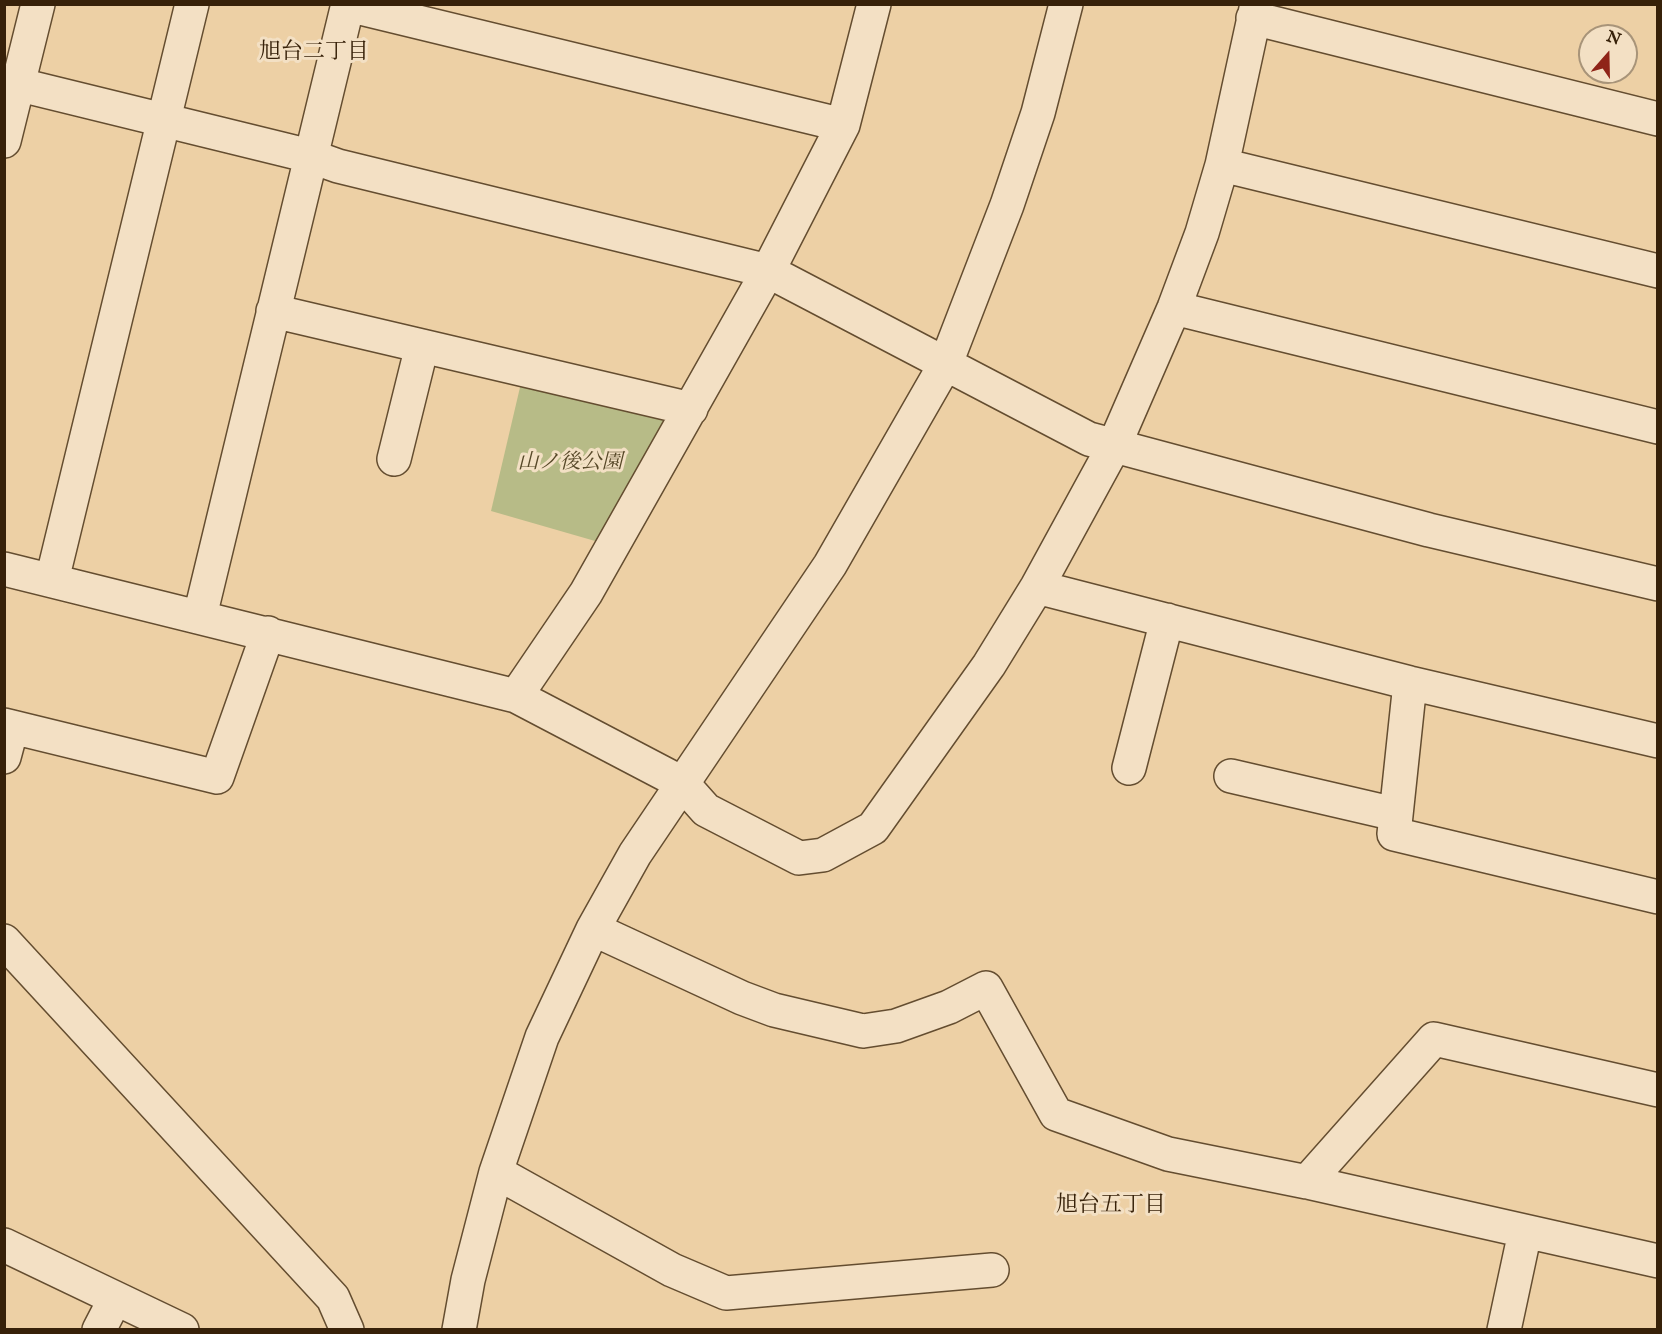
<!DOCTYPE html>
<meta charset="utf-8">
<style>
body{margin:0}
#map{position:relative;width:1662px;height:1334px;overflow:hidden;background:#edd0a5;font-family:"IM FELL English",serif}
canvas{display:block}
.frame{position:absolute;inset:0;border:6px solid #372109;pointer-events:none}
.north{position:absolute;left:1578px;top:24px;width:60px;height:60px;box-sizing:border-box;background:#f3e0c4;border:2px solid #a89479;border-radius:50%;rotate:20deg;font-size:16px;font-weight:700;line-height:24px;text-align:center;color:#372109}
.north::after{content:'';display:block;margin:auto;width:21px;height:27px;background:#8f2418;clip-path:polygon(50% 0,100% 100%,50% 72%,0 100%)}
</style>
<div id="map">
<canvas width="1662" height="1334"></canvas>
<div class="frame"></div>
<div class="north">N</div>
</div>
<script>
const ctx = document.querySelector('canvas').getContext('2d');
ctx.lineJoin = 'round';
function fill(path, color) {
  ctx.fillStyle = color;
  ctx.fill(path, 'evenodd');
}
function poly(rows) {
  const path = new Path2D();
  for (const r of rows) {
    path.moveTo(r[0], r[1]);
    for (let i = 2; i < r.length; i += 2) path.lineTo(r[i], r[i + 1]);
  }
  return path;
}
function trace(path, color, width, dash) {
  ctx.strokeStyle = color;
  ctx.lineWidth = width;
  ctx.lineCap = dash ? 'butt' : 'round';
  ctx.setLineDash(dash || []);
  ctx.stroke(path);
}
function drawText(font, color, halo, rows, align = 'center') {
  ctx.font = font + ' "IM FELL English","Noto Serif JP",serif';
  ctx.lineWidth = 6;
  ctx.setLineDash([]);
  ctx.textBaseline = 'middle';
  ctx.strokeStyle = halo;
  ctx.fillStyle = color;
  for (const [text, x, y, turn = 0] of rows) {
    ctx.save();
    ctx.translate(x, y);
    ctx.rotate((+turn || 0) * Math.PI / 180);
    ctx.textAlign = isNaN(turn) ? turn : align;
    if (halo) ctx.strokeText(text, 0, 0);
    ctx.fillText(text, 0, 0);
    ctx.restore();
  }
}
const green = poly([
 [521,383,674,414,602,543,491,511]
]);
const minor = poly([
 [348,5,843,125],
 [1253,18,1658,119],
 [4,81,310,156,338,166,768,271,1089,439,1429,530,1658,584],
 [4,141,38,4],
 [1222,165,1658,271],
 [1174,308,1658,427],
 [273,311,691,409],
 [394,459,422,346],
 [4,569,516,696,682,783,706,810,799,858,823,855,873,828,989,665,1037,587,1114,446,1174,308,1202,233,1222,165,1257,4],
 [52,580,192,4],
 [1037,587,1410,683,1658,741],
 [200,616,348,4],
 [1410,683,1394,834,1658,897],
 [516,696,586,593,768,271,843,125,874,4],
 [4,725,217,777,268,633],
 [4,757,12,727],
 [1129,768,1167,620],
 [1231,776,1395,814],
 [593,929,742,998,774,1010,863,1031,896,1026,949,1007,986,988,1056,1114,1168,1154,1307,1182,1658,1261],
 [4,941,333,1298,347,1330],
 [496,1172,672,1270,726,1293,992,1270],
 [1307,1182,1434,1039,1658,1090],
 [4,1245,182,1330],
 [99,1330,115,1299],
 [459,1330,468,1280,496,1172,542,1037,593,929,635,854,830,565,946,363,1007,205,1038,113,1066,4],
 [1504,1330,1525,1232]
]);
const parkNames = [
 ["山ノ後公園",570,464]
];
const neighbourhoodNames = [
 ["旭台二丁目",314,53],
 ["旭台五丁目",1111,1206]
];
fill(green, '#b7bb87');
trace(minor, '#644d30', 36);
trace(minor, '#f3e0c4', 33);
drawText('italic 21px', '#574828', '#f3e0c4', parkNames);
drawText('22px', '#372109', '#f3e0c4', neighbourhoodNames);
</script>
